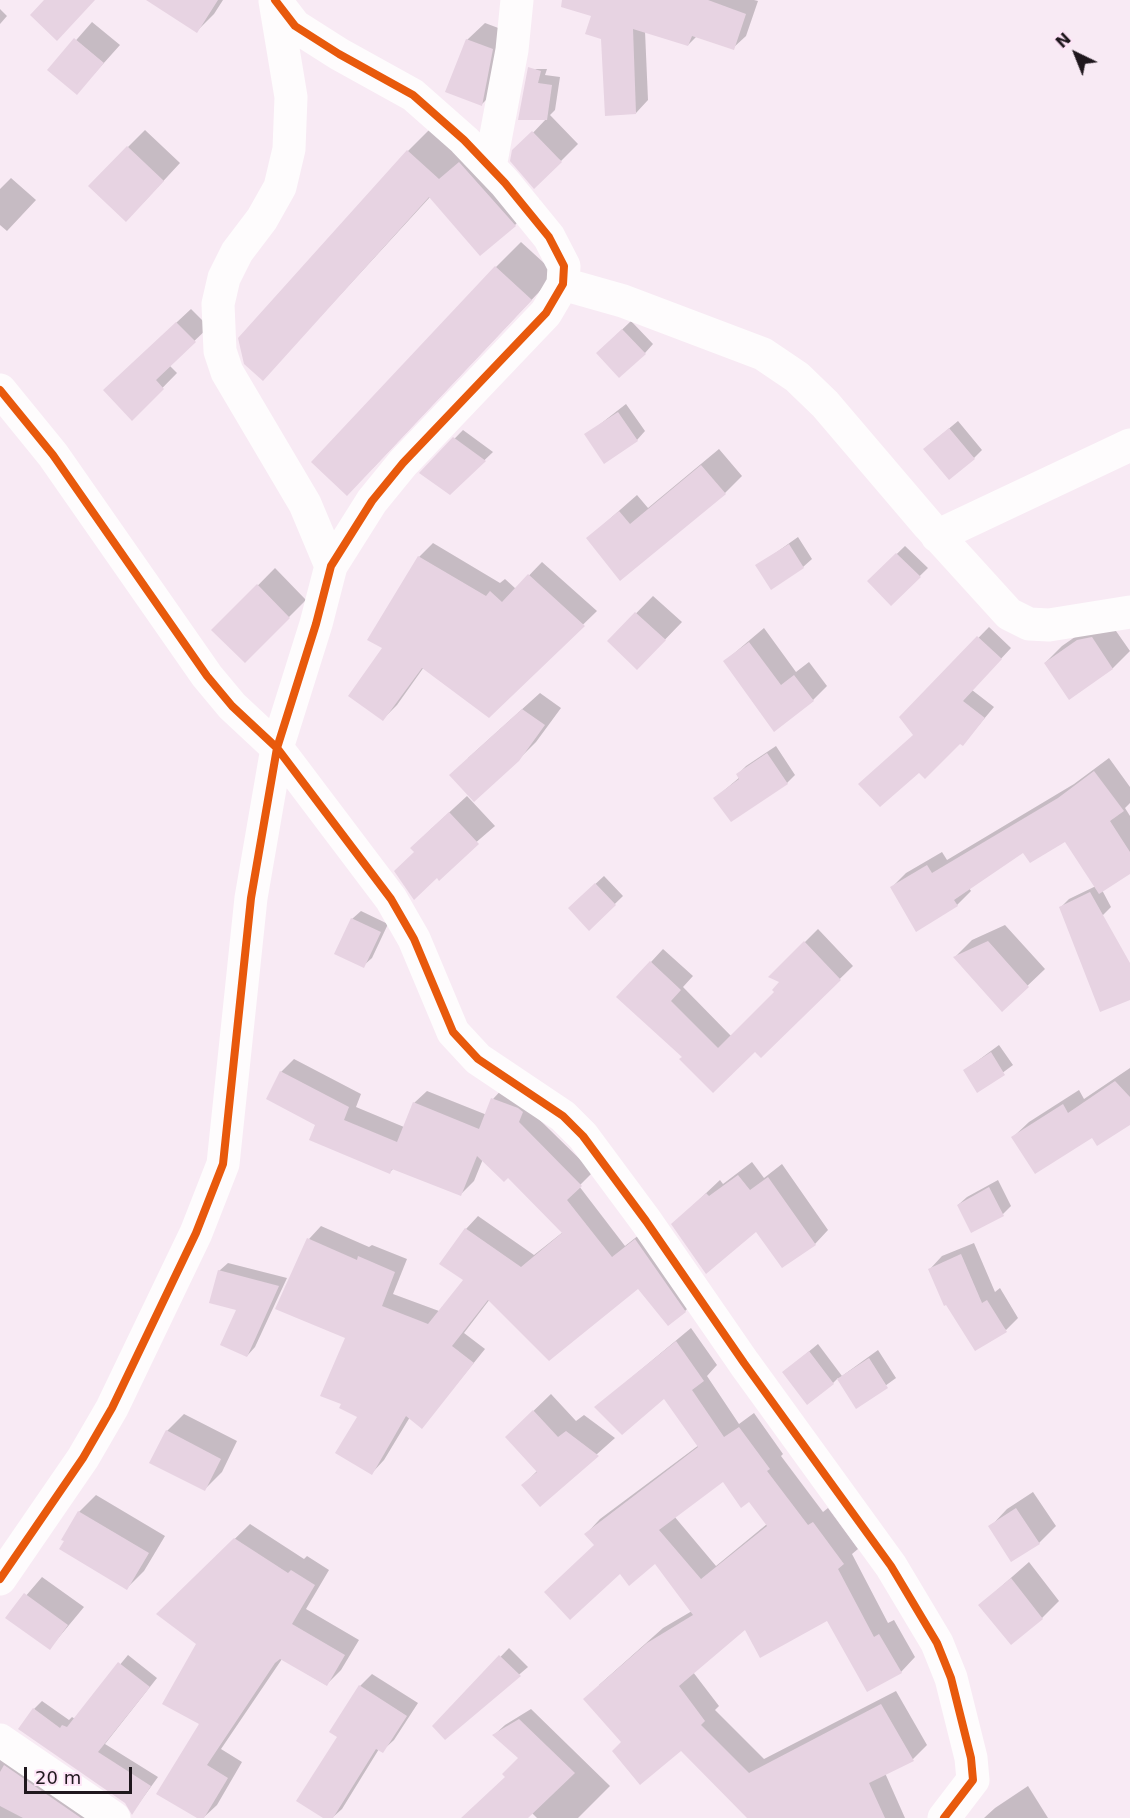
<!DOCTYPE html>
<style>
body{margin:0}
#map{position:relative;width:1130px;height:1818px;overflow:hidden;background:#f8eaf4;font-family:"DejaVu Sans",sans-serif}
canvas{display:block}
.north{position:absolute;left:1046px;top:24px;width:60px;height:60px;-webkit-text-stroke:4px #fee4f7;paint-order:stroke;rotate:317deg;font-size:16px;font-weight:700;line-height:24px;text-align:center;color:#1f171d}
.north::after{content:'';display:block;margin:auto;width:21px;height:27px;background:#1f171d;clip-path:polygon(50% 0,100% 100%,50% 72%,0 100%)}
.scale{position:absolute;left:24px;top:1767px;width:108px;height:27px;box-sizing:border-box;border:3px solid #1f171d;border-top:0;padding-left:8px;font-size:18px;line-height:21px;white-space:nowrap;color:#1f171d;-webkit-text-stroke:4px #fee4f7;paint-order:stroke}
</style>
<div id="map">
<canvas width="1130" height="1818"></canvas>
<div class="north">N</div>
<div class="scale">20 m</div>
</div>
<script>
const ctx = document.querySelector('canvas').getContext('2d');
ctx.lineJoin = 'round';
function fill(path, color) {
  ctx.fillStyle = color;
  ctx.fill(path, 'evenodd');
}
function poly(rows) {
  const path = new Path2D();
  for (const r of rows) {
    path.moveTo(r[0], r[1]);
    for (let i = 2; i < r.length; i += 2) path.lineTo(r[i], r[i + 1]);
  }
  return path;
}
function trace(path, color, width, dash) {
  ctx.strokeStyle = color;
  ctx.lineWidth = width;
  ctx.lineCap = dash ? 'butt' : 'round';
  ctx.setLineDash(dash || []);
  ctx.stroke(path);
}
const shadow = poly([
 [149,0,223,0,214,14,197,31],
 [598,0,754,0,758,1,746,36,733,48,697,36,688,45,645,31,648,100,636,113,602,37],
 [0,9,7,16,0,24],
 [92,22,120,45,77,93,50,70],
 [485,23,509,32,499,87,482,104,467,40],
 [536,69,547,69,545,75,560,77,555,110,550,115,578,144,561,161,529,137,547,118,527,77],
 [433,126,540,200,515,225,431,196,263,379,408,151],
 [145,130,180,163,143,203,128,147],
 [11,178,36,200,7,231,0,225,0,189],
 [521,242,556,274,372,469,496,267],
 [191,309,209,327,169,365,177,373,132,419,119,376],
 [631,321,653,344,645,353,606,345],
 [626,404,645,431,637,440,586,435],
 [958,421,982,450,974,458,934,441],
 [463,430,493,452,450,493,421,473],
 [719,449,742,476,725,493,588,538,637,495,648,508],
 [798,537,812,559,803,567,757,566],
 [433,543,500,583,505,579,516,589,542,562,597,611,489,716,424,667,397,705,383,719,384,648,369,640,419,557],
 [905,546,928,568,891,604,869,581],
 [275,568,306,600,245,661,214,630],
 [653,596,682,622,654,651,609,641],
 [1109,621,1130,651,1113,668,1069,698,1045,663,1062,646,1095,623],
 [989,627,1011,648,972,690,994,707,963,744,960,742,919,771,915,734,901,717],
 [764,628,796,672,809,662,827,686,813,700,725,661],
 [540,693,561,708,536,742,518,760,468,758],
 [776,746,795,775,787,783,715,798,740,777,738,774,746,766],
 [1109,758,1130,787,1130,803,1125,808,1130,816,1130,872,1102,890,1111,907,1103,915,1061,907,1069,899,1096,886,1065,840,1024,851,969,888,971,891,957,905,892,887,906,873,942,852,947,860,1074,784],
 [467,796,495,826,437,876,415,852,429,831],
 [604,876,623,896,589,929,578,900],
 [361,911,388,924,372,958,363,966,352,919],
 [1005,925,1045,969,1002,1010,955,957,972,940],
 [818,929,853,966,761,1056,755,1049,684,1057,651,962,663,949,693,976,683,987,732,1037,776,992,782,982,771,976],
 [999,1045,1013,1065,978,1091,965,1070],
 [294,1059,361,1094,356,1107,404,1127,414,1103,427,1091,487,1115,493,1099,505,1086,593,1172,579,1186,625,1246,649,1227,698,1298,685,1311,639,1287,490,1299,464,1333,485,1349,422,1427,410,1417,384,1460,372,1473,347,1338,309,1239,321,1226,369,1247,372,1245,407,1259,393,1294,439,1311,465,1280,466,1229,478,1216,534,1255,563,1232,508,1175,483,1159,474,1181,461,1194,394,1168,390,1172,317,1124,281,1072],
 [1130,1068,1130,1123,1092,1136,1013,1137,1029,1122,1079,1090,1084,1099],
 [752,1162,764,1178,782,1164,828,1230,815,1244,687,1211,720,1180,723,1184],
 [998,1180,1011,1206,1003,1214,972,1231,958,1205,967,1197],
 [974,1243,995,1292,1000,1288,1018,1318,1006,1330,930,1269,942,1256],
 [228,1263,287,1278,255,1347,247,1356,238,1309,219,1271],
 [691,1328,717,1365,707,1376,739,1424,754,1413,783,1454,781,1456,823,1512,828,1508,858,1549,852,1554,888,1623,894,1620,915,1657,901,1672,828,1619,745,1628,693,1672,719,1706,715,1710,764,1759,896,1691,927,1745,913,1759,885,1773,905,1818,749,1818,681,1749,623,1742,599,1685,663,1628,692,1611,656,1562,595,1545,586,1534,600,1519,699,1445,664,1397,596,1407],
 [723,1480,749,1500,767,1524,716,1566,674,1516],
 [818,1344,842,1376,878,1350,896,1378,856,1407,838,1378,833,1383,784,1372],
 [551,1394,576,1421,584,1415,615,1438,540,1505,523,1485,538,1470,524,1420],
 [184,1414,237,1441,222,1472,205,1489,167,1431],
 [1033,1492,1056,1526,1039,1543,990,1527,1007,1509],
 [96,1495,165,1536,144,1571,127,1588,66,1541,79,1512],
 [250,1524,304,1559,307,1556,329,1570,306,1609,359,1640,341,1670,326,1685,282,1659,221,1749,242,1762,217,1805,203,1818,200,1818,198,1644,158,1614],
 [1029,1562,1059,1601,1042,1618,980,1605],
 [42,1577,84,1607,50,1648,7,1618],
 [509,1648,528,1667,445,1738,434,1726],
 [128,1655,157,1678,105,1744,158,1777,132,1813,126,1801,34,1709,42,1701,69,1720,72,1717,75,1719],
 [372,1674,418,1703,394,1740,382,1751,379,1749,342,1809,332,1818,326,1818,339,1737,360,1686],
 [531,1709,610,1786,578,1818,537,1818,531,1812,526,1818,490,1818,506,1776,520,1758,494,1735,505,1725],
 [0,1749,111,1818,0,1818],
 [1028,1786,1048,1818,984,1818,995,1808]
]);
const building = poly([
 [44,0,95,0,57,41,30,15],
 [146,0,218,0,197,33],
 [562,0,708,0,746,14,734,50,692,36,688,46,633,29,636,114,605,116,601,39,585,34,591,16,561,7],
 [74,38,104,63,77,95,47,70],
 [466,39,493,49,482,106,445,92],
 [528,67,541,71,538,83,552,85,547,120,518,120],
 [532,131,562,162,534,189,510,161,512,150],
 [127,146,164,181,126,222,88,186],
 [407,150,439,179,459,162,516,226,480,256,429,197,263,381,244,364,238,338],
 [495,266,532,300,347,496,311,462],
 [176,322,196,342,156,380,164,389,132,421,103,390],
 [622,329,646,354,619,378,596,353],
 [618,412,638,441,604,464,584,434],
 [949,428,975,459,949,480,923,449],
 [453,437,486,461,450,495,419,473],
 [701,465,726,494,620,581,586,538,619,511,630,524],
 [789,544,804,568,771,590,755,565],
 [896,553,921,577,891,606,867,581],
 [418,556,486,596,490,591,502,602,528,574,585,626,489,718,422,668,383,721,348,696,382,648,367,640],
 [257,584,290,618,245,663,211,630],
 [635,612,666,640,637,670,607,641],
 [977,636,1002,659,963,701,985,718,963,746,960,744,925,779,919,773,880,807,858,784,913,735,899,717],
 [1092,637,1113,669,1069,700,1044,663,1077,640],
 [749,642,781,685,794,675,814,701,774,732,723,661],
 [522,709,545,725,519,761,474,802,449,775],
 [767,753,788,784,731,822,713,798,739,779,736,774],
 [1094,771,1124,811,1110,821,1130,852,1130,874,1099,894,1065,842,1030,863,1023,853,954,900,958,906,916,932,890,887,927,865,932,873,1058,798],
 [449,812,479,844,439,881,437,878,414,900,394,871,414,852,410,848],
 [595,883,616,905,589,931,568,908],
 [1090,892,1130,963,1130,1000,1100,1012,1059,907],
 [351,918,381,932,364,968,334,954],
 [804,941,841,980,761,1058,755,1052,713,1093,679,1059,682,1057,616,997,650,961,681,990,671,1001,718,1048,774,992,772,990,779,982,768,977],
 [988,941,1029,987,1002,1012,953,957],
 [991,1052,1005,1075,977,1093,963,1070],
 [280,1071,349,1107,344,1120,397,1142,413,1102,479,1129,491,1098,518,1108,523,1112,519,1122,582,1186,567,1200,612,1257,635,1239,686,1312,668,1326,638,1289,549,1361,488,1300,452,1346,474,1363,422,1429,406,1416,372,1475,335,1453,357,1417,339,1408,341,1404,320,1396,345,1338,275,1309,307,1238,357,1260,358,1256,395,1272,382,1306,428,1324,463,1280,439,1264,465,1228,521,1267,562,1233,508,1178,504,1182,477,1156,461,1196,392,1169,390,1174,309,1140,315,1125,266,1099],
 [1115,1081,1130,1097,1130,1125,1097,1146,1092,1138,1035,1174,1011,1137,1063,1104,1068,1113],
 [738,1175,750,1190,768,1177,816,1245,782,1268,756,1232,706,1274,671,1224,706,1193,709,1196],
 [989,1187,1004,1216,971,1233,957,1205],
 [961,1254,982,1303,987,1300,1007,1332,975,1351,946,1305,944,1306,928,1269],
 [218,1270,279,1286,247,1357,220,1345,236,1310,209,1303],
 [676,1341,704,1381,692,1390,724,1437,739,1427,770,1469,767,1471,808,1525,813,1522,844,1564,838,1569,874,1637,879,1634,902,1673,867,1692,827,1621,760,1658,745,1630,679,1686,705,1721,701,1725,749,1773,881,1704,914,1761,869,1783,885,1818,747,1818,681,1751,640,1785,612,1751,621,1742,583,1699,647,1643,693,1615,655,1564,629,1586,620,1574,570,1620,544,1592,594,1545,584,1534,698,1447,664,1399,622,1435,594,1407],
 [723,1482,741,1508,749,1502,767,1526,701,1579,659,1530],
 [809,1351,834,1384,807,1405,782,1372],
 [869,1358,888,1388,856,1409,837,1379],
 [533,1410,558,1437,566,1431,599,1456,540,1507,521,1485,537,1472,505,1437],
 [166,1430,221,1459,205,1491,149,1463],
 [1016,1508,1040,1544,1011,1562,988,1526],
 [78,1511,149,1553,127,1590,59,1549,64,1541,61,1540],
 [234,1538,288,1573,291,1570,315,1585,292,1624,345,1655,327,1686,280,1659,275,1663,207,1765,228,1778,204,1818,197,1818,156,1794,199,1724,162,1704,196,1644,156,1614],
 [1011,1578,1043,1619,1011,1645,978,1605],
 [24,1593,68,1625,50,1650,5,1618],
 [499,1655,521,1676,445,1740,432,1726],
 [118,1662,150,1687,98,1752,151,1786,132,1815,125,1803,18,1729,33,1708,60,1728,62,1725,67,1727],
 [359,1685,407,1716,383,1753,376,1749,333,1818,323,1818,296,1801,337,1737,329,1732],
 [519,1719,575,1773,528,1818,461,1818,505,1777,502,1774,518,1758,492,1735],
 [4,1765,81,1818,23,1818,0,1806,0,1772]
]);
const minor = poly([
 [275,1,291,97,289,149,280,187,262,219,237,252,224,278,218,304,220,351,227,372,305,504,331,566],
 [490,167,512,50,517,0],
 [563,284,623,301,763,354,797,377,825,404,929,526,1009,614,1029,624,1049,625,1130,612],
 [0,390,53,455,207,676,232,706,277,748,391,899,414,939,453,1032,478,1059,563,1116,583,1136,646,1221,744,1363,891,1566,937,1643,951,1678,971,1758,973,1780,944,1818],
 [937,536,1130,445],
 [0,1579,83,1458,112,1408,196,1233,223,1164,251,898,277,748,316,624,331,566,372,501,403,463,546,313,563,284,564,266,549,237,505,183,464,140,413,95,339,54,295,26,275,0],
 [0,1740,114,1818]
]);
const cycleway = poly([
 [0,390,53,455,207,676,232,706,277,748,391,899,414,939,453,1032,478,1059,563,1116,583,1136,646,1221,744,1363,891,1566,937,1643,951,1678,971,1758,973,1780,944,1818],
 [0,1579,83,1458,112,1408,196,1233,223,1164,251,898,277,748,316,624,331,566,372,501,403,463,546,313,563,284,564,266,549,237,505,183,464,140,413,95,339,54,295,26,275,0]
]);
fill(shadow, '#0003');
fill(building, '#e7d3e2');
trace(minor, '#fefcfd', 33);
trace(cycleway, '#e8590c', 8);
</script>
